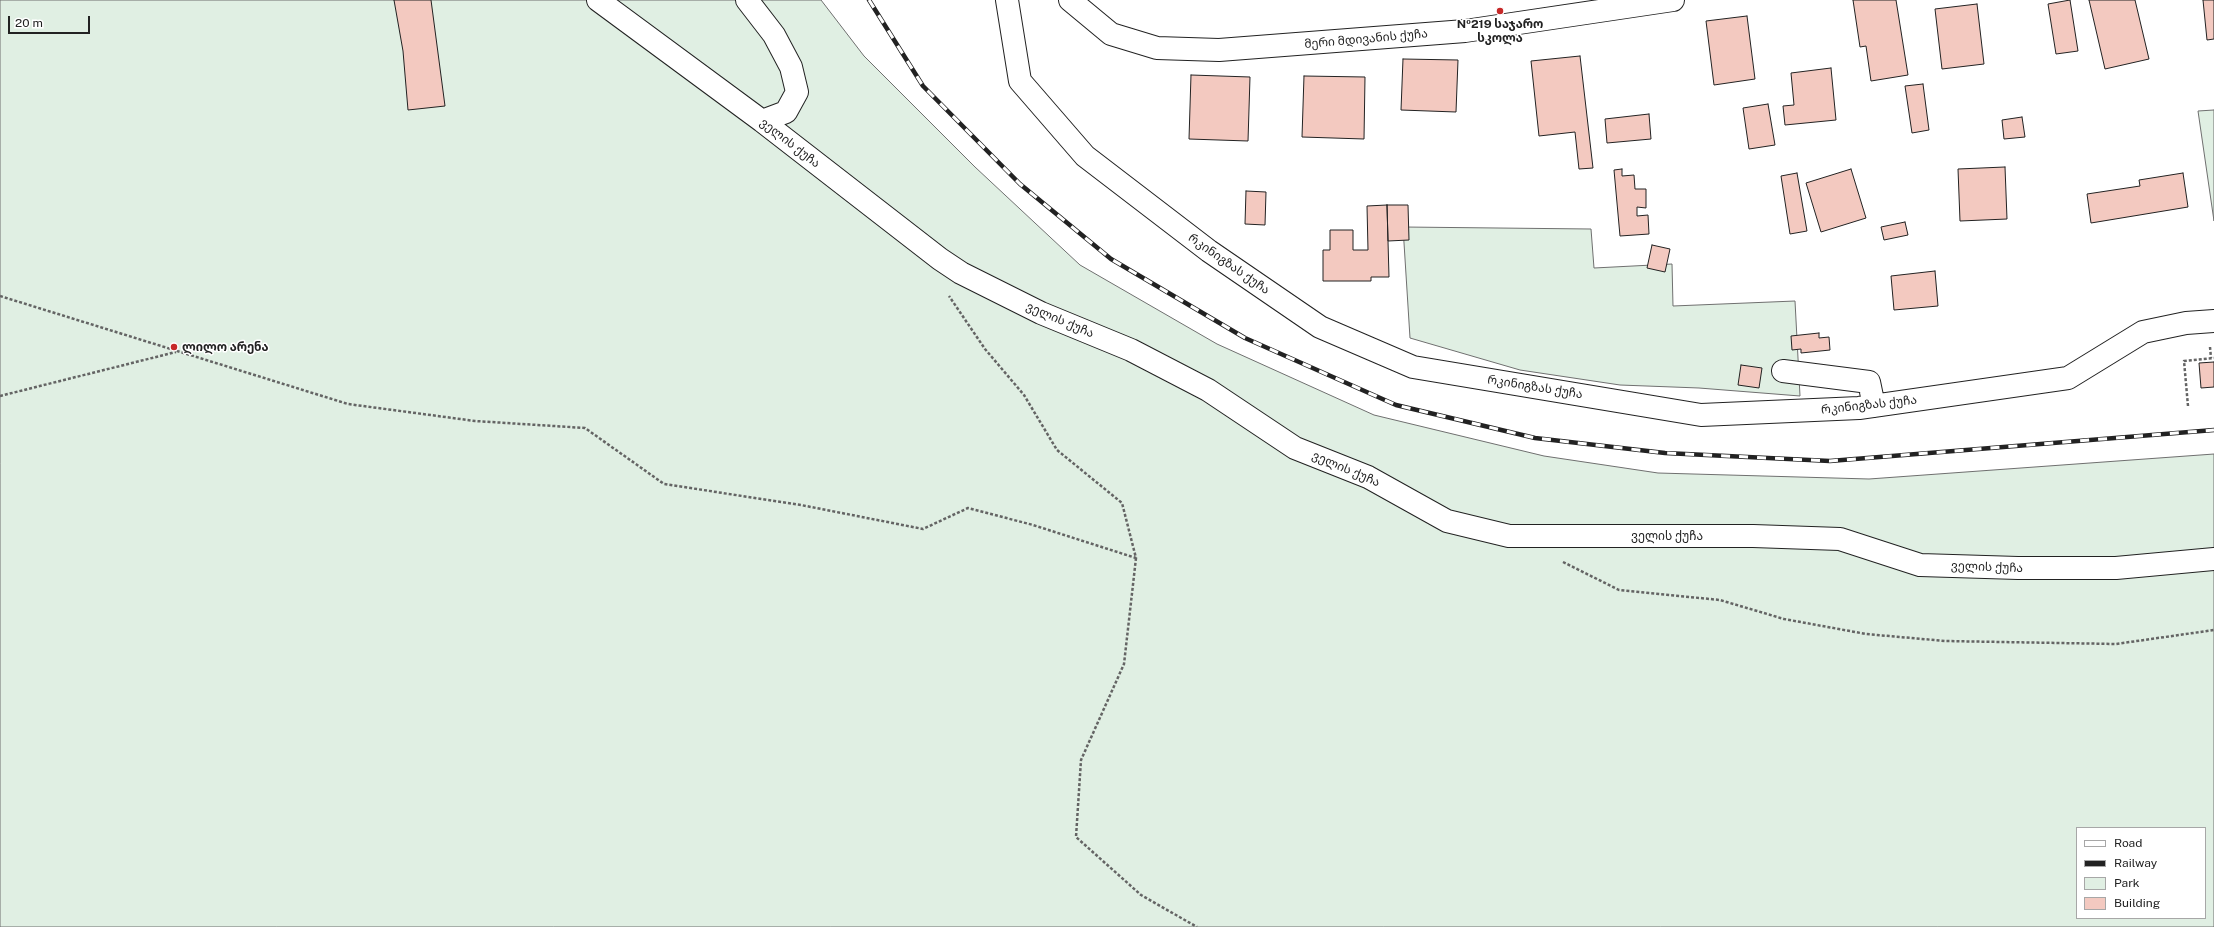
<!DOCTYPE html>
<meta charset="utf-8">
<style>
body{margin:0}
#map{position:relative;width:2214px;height:927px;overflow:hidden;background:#fff;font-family:"Public Sans",sans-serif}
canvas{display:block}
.legend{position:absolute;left:2076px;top:827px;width:130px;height:92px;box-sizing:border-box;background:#fff;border:1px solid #a7a7a7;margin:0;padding:5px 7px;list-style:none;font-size:12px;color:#222}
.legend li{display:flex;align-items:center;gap:8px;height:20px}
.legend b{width:20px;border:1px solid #a7a7a7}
.scale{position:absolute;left:8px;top:16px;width:82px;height:18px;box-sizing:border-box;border:2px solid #222;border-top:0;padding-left:5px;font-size:12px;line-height:14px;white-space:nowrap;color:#222;-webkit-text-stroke:3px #fff;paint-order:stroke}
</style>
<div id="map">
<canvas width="2214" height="927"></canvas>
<ul class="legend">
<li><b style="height:5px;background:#fff"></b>Road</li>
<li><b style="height:5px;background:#222"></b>Railway</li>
<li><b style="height:11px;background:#e0efe3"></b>Park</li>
<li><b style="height:11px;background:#f3c9c0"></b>Building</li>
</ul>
<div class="scale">20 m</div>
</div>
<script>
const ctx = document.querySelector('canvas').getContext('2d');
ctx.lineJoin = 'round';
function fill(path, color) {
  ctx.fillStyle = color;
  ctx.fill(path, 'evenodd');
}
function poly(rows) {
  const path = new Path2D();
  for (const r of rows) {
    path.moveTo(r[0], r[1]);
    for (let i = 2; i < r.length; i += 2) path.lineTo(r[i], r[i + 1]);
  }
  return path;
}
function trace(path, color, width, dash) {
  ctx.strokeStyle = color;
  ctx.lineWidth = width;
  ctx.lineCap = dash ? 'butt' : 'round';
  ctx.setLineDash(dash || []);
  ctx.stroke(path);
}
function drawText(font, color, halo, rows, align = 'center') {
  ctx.font = font + ' "Public Sans","Noto Sans Georgian",sans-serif';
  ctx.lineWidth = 3;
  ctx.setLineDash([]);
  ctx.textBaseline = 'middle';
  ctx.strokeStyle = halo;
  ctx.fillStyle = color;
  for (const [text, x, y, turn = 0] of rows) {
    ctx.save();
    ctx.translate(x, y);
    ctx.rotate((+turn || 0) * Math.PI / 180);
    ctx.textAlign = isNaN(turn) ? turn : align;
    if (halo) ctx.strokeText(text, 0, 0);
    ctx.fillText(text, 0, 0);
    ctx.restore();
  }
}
const green = poly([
 [0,0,821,0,864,56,975,167,1080,265,1217,344,1374,415,1544,456,1658,473,1869,479,2214,454,2214,927,0,927,0,0],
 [2077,828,2205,828,2205,918,2077,918,2077,828],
 [2214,110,2214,221,2198,111,2214,110],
 [1403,227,1591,229,1594,268,1672,264,1673,306,1795,301,1800,396,1699,388,1620,385,1520,370,1410,338,1403,227]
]);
const building = poly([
 [394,0,431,0,445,106,408,110,403,51,394,0],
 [1853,0,1896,0,1908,75,1871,81,1866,46,1860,47,1853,0],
 [2070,0,2078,51,2056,54,2048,4,2070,0],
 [2089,0,2135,0,2149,59,2105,69,2089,0],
 [2203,0,2214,0,2214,39,2207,40,2203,0],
 [1977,4,1984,64,1942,69,1935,9,1977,4],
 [1747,16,1755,79,1714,85,1706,21,1747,16],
 [1580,56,1593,168,1579,169,1575,132,1539,136,1531,61,1580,56],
 [1403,59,1458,60,1456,112,1401,110,1403,59],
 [1831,68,1836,120,1785,125,1783,106,1794,105,1791,73,1831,68],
 [1191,75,1250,77,1248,141,1189,139,1191,75],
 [1304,76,1365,77,1364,139,1302,137,1304,76],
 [1923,84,1929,130,1912,133,1905,86,1923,84],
 [1768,104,1775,145,1749,149,1743,108,1768,104],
 [1649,114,1651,139,1607,143,1605,119,1649,114],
 [2022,117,2025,137,2004,139,2002,120,2022,117],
 [2005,167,2007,219,1960,221,1958,169,2005,167],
 [1622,169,1622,176,1634,175,1635,189,1646,189,1646,208,1637,207,1637,216,1648,215,1649,234,1620,236,1614,170,1622,169],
 [1851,169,1866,218,1821,232,1806,183,1851,169],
 [1797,173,1807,231,1790,234,1781,176,1797,173],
 [2183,173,2188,207,2091,223,2087,194,2140,186,2139,180,2183,173],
 [1246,191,1266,192,1265,225,1245,224,1246,191],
 [1387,205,1408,205,1409,240,1388,241,1387,205],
 [1387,205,1389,277,1371,277,1371,281,1323,281,1323,250,1330,250,1330,230,1353,230,1353,250,1368,250,1367,206,1387,205],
 [1905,222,1908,235,1884,240,1881,227,1905,222],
 [1652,245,1670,249,1665,272,1647,268,1652,245],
 [1935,271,1938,306,1894,310,1891,276,1935,271],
 [1819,333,1819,338,1829,337,1830,350,1801,353,1801,349,1792,350,1791,336,1819,333],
 [2214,362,2214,387,2201,388,2199,363,2214,362],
 [1741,365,1762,368,1759,388,1738,385,1741,365]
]);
const path = poly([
 [0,296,348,404,475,421,585,428,664,484,801,505,923,529,968,508,1033,525,1136,558,1122,503,1057,450,1024,395,985,349,949,296],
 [2210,347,2211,358],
 [0,396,176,352],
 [2188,406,2184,361,2214,358],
 [1136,558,1124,664,1081,760,1076,837,1141,895,1197,927],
 [1563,562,1619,590,1720,600,1784,619,1866,634,1945,641,2116,644,2214,630]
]);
const minor = poly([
 [598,0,762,121,940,259,961,273,1041,313,1131,350,1208,390,1295,448,1368,477,1447,521,1509,536,1753,536,1840,539,1920,565,2018,568,2116,568,2214,559],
 [747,0,774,35,791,67,797,92,786,112,762,121],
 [1007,0,1020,81,1085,156,1209,251,1320,327,1413,367,1701,415,1859,408,2068,378,2143,332,2186,323,2214,321],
 [1070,0,1111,34,1157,48,1219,50,1465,31,1673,0],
 [1783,371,1869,382,1874,406]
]);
const rail = poly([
 [869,0,923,86,1020,184,1111,259,1245,338,1396,405,1535,438,1665,453,1830,461,2214,430]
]);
const markers = [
 [1500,11,4,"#c62828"],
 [174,347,4,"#c62828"]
];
const poiNames = [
 ["№219 საჯარო",1500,24],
 ["სკოლა",1500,38],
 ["ლილო არენა",182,347,"left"]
];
const streetNames = [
 ["მერი მდივანის ქუჩა",1366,39,-5],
 ["ველის ქუჩა",790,143,38],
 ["რკინიგზას ქუჩა",1229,264,35],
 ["ველის ქუჩა",1060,320,23],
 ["რკინიგზას ქუჩა",1535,387,9],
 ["რკინიგზას ქუჩა",1869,405,-6],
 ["ველის ქუჩა",1346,469,23],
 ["ველის ქუჩა",1667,536],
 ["ველის ქუჩა",1987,567,2]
];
fill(green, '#e0efe3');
trace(green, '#6f6f6f', 1);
fill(building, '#f3c9c0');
trace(building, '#222', 1);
trace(minor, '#222', 24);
trace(path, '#646464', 2.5, [3, 2]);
trace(minor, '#fff', 22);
trace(rail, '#222', 4.5);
trace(rail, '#fff', 3, [9]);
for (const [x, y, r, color] of markers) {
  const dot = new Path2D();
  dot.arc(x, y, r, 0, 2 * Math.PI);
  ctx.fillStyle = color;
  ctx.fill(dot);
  trace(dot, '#fff', 1.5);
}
drawText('bold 12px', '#222', '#fff', poiNames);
drawText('12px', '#222', '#fff', streetNames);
</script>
